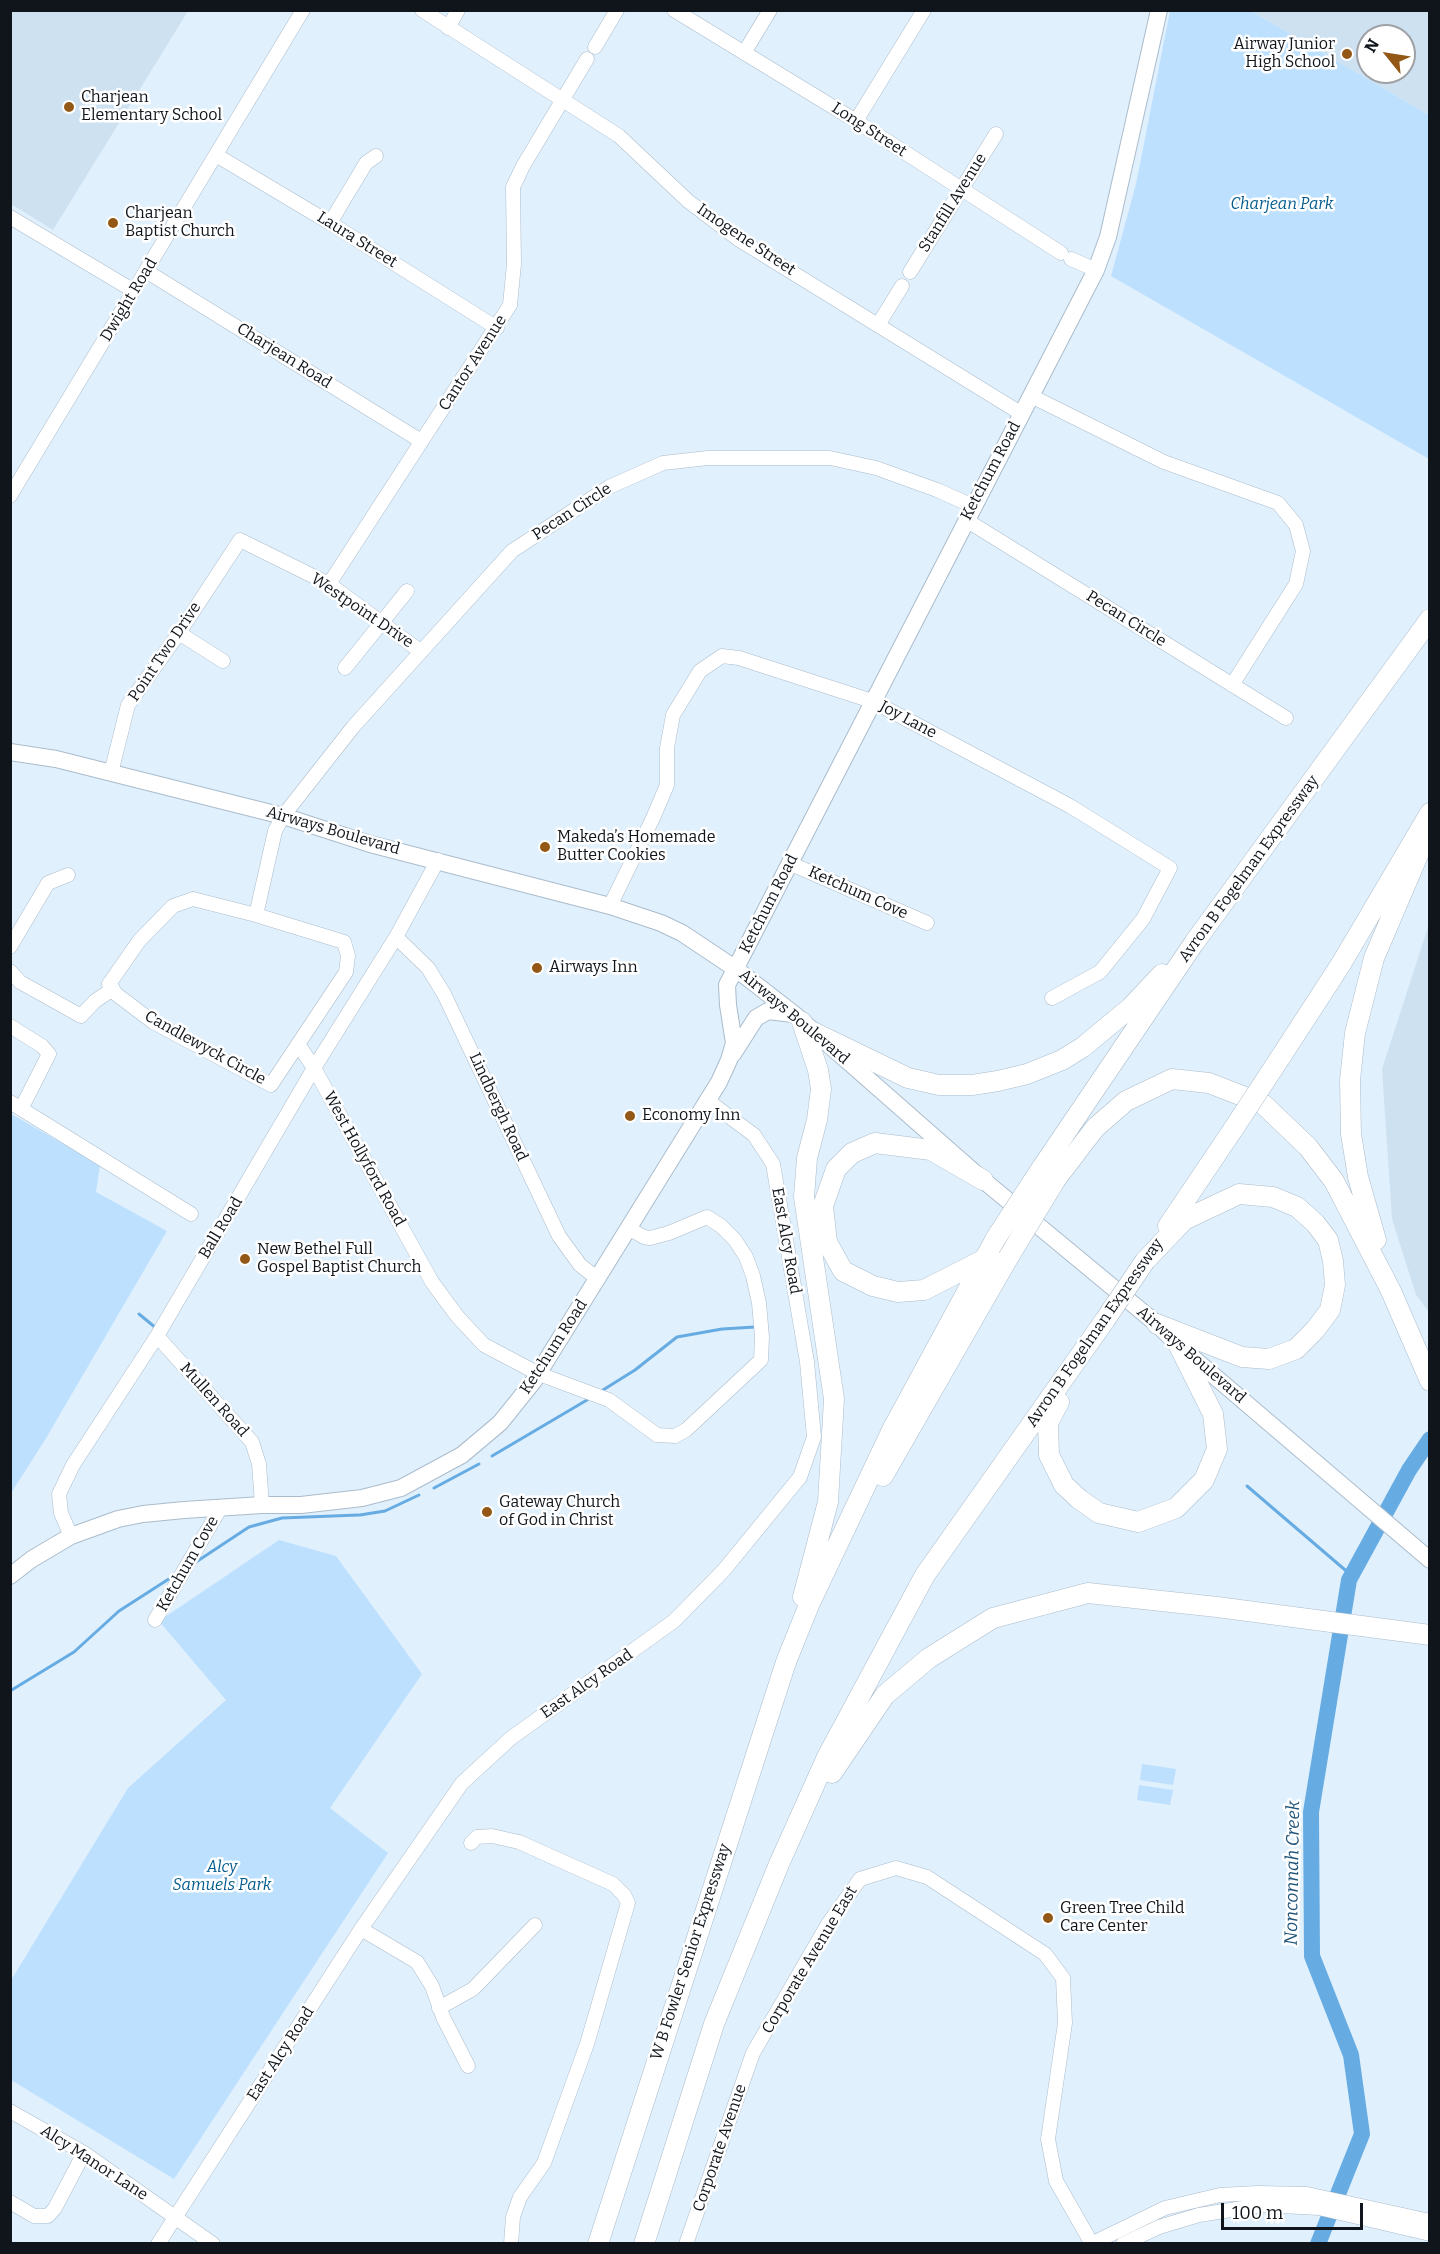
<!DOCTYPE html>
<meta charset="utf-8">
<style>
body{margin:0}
#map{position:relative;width:1440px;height:2254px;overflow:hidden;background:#e1f0fd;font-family:Bitter,serif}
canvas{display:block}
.frame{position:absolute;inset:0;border:12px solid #0f151b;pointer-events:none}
.north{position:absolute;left:1356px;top:24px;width:60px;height:60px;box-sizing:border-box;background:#fff;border:2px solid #9fa1a4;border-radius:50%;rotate:300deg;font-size:16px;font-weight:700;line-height:24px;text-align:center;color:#0f151b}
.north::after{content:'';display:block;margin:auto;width:21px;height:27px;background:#935816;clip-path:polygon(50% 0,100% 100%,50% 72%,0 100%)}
.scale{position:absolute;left:1221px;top:2203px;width:142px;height:27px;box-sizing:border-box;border:3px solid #0f151b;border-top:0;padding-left:8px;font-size:18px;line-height:21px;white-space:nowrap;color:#0f151b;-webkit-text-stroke:4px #fff;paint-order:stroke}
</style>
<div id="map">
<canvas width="1440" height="2254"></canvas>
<div class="frame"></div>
<div class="north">N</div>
<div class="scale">100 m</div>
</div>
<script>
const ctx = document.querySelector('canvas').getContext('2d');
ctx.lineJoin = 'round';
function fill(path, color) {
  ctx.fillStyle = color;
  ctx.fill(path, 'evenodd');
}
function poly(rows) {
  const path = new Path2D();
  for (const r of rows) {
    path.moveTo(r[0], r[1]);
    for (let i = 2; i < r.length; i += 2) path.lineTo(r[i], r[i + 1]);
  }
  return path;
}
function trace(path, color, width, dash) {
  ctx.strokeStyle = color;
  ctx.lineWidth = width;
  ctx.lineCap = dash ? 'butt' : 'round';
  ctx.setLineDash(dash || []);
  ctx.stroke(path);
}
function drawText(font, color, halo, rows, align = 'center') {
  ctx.font = font + ' Bitter,serif';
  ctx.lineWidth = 5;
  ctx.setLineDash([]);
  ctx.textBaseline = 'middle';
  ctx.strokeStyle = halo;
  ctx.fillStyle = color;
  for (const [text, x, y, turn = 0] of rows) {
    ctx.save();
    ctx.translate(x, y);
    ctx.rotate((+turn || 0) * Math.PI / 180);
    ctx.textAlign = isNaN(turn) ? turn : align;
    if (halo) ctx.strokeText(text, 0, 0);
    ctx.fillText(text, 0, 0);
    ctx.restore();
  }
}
const built = poly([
 [11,10,188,11,53,230,11,204],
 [1251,11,1429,11,1429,115],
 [1368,36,1404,36,1404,72,1368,72],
 [1429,924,1429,1312,1416,1295,1392,1219,1382,1069]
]);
const green = poly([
 [1170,11,1251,11,1429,115,1429,459,1111,276,1136,184],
 [11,1114,100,1165,96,1192,167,1231,45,1440,11,1493],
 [279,1540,336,1556,422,1674,330,1808,388,1853,174,2179,11,2080,10,1982,128,1788,226,1700,159,1621],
 [1142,1764,1176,1769,1173,1785,1140,1780],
 [1139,1785,1173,1790,1170,1805,1137,1800]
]);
const stream = poly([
 [139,1314,156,1328],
 [603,1390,635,1370,677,1337,722,1329,755,1327],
 [492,1456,587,1400],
 [1247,1486,1351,1575],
 [434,1488,479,1464],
 [360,1515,385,1511,419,1495],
 [196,1562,249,1527,282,1518,358,1515],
 [10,1691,74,1652,119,1611,175,1575]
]);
const river = poly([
 [1318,2244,1362,2134,1351,2055,1312,1956,1311,1812,1349,1580,1409,1470,1430,1439]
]);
const minor = poly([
 [422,10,619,136,688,201,738,239,1022,414],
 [674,10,856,121,1061,253],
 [448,28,458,10],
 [595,47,617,10],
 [744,53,770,10],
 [856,121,924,10],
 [216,155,330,223,497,328],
 [10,217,134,291],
 [330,223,366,163,376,156],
 [1071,259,1096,270],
 [146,271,421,441],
 [910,272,996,134],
 [878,325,902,286],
 [1031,396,1164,462,1278,503,1296,525,1303,551,1296,584,1232,685],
 [10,496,303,10],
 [966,520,1286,718],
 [329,584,510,305,514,264,513,187,523,166,587,59],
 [179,633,223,661],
 [345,668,407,591],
 [111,773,128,705,179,633,240,540,329,584,420,651],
 [789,863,927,923],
 [193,899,256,915,344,942,348,956,346,972,271,1085,153,1022,116,994,109,984,139,941,173,906,193,899],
 [610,906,653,818,667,785,667,748,673,715,700,671,722,656,739,658,872,701,1070,806,1170,868,1143,919,1100,972,1052,998],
 [256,915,275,831,283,816,353,727,512,551,609,487,663,463,708,458,830,458,876,468,937,490,973,506],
 [396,937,428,968,444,994,559,1236,580,1265,598,1279],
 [10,947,48,883,68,875],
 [10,971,20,982,81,1016,95,1001,113,989],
 [10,1026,42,1046,49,1054,21,1109],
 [298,1044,314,1068,432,1282,457,1316,484,1345,539,1374,609,1400,657,1435,675,1436,686,1430,761,1360,762,1337,759,1303,753,1276,746,1257,735,1240,721,1226,707,1217,669,1233,650,1238,644,1237,628,1228],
 [10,1102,191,1214],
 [157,1336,252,1442,259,1464,262,1505],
 [71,1536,61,1513,59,1494,73,1465,157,1336,314,1068,396,937,438,860],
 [155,1620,221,1507],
 [471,1843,477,1837,492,1836,519,1842,613,1884,624,1895,628,1903,587,2044,544,2163,520,2197,513,2217,511,2244],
 [361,1929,417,1962,432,1986,443,2017,468,2066],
 [439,2008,473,1989,535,1925],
 [10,2111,84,2153,213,2244],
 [10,2202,34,2216,48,2216,55,2208,84,2153],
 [158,2244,361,1929,462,1783,511,1738,674,1621,724,1570,800,1477,814,1437,807,1362,773,1164,754,1135,707,1100],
 [686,2244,753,2053,828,1924,860,1879,896,1868,927,1877,1045,1954,1063,1978,1065,2023,1048,2139,1056,2181,1092,2244],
 [1091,2244,1165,2208,1220,2195,1257,2193,1307,2194,1430,2221],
 [1123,2244,1159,2227,1199,2215,1262,2205,1319,2208,1430,2234]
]);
const major = poly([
 [10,752,56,759,283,816,370,844,610,906,661,923,682,933,736,969,794,1014,983,1180,1157,1324,1179,1346,1430,1560],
 [733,1054,756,1018,768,1011,793,1014],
 [10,1576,32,1559,71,1536,118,1519,143,1514,184,1510,262,1505,301,1505,362,1498,401,1488,462,1455,500,1423,533,1382,719,1082,729,1060,734,1043,728,1005,727,985,1096,270,1108,237,1159,10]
]);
const highway = poly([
 [802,1022,818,1070,821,1089,817,1120,807,1158,804,1197,834,1399,828,1502,803,1597],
 [813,1032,908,1078,939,1085,972,1085,998,1081,1027,1074,1062,1060,1083,1047,1130,1008,1162,974],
 [1280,1058,1341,964,1430,813],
 [1041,1169,1194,943,1430,619],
 [1056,1179,1095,1128,1126,1101,1172,1079,1209,1083,1263,1104,1308,1147,1334,1181,1391,1291,1430,1381],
 [1168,1226,1234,1128],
 [1376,1240,1358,1177,1351,1134,1350,1080,1355,1033,1374,958,1430,827],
 [983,1260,924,1290,898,1292,873,1286,843,1271,827,1242,823,1206,836,1169,852,1153,875,1143,931,1150,983,1180],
 [1145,1261,1184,1220,1239,1194,1273,1197,1297,1207,1315,1223,1328,1240,1333,1261,1335,1285,1330,1310,1315,1330,1296,1349,1269,1359,1242,1357,1157,1324],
 [1059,1402,1048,1423,1049,1455,1064,1485,1079,1499,1099,1513,1138,1522,1176,1508,1204,1480,1217,1449,1213,1414,1179,1346],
 [883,1476,1008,1258],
 [832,1773,885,1695,929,1658,993,1618,1088,1593,1217,1607,1430,1635],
 [598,2244,786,1662,809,1605,892,1430,996,1238],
 [644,2244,714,2024,779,1864,827,1757,925,1575,1105,1320]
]);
const highwayBridge = poly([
 [1234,1128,1280,1058],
 [996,1238,1041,1169],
 [1008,1258,1056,1179],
 [1105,1320,1145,1261]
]);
const markers = [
 [1347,54,6,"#935816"],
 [69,107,6,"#935816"],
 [113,223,6,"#935816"],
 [545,847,6,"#935816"],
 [537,968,6,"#935816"],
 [630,1116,6,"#935816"],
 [245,1259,6,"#935816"],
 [487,1512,6,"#935816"],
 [1048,1918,6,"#935816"]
];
const poiNames = [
 ["Airway Junior",1335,45,"right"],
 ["High School",1335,63,"right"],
 ["Charjean",81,98],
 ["Elementary School",81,116],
 ["Charjean",125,214],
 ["Baptist Church",125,232],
 ["Makeda’s Homemade",557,838],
 ["Butter Cookies",557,856],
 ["Airways Inn",549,968],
 ["Economy Inn",642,1116],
 ["New Bethel Full",257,1250],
 ["Gospel Baptist Church",257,1268],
 ["Gateway Church",499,1503],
 ["of God in Christ",499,1521],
 ["Green Tree Child",1060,1909],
 ["Care Center",1060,1927]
];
const streetNames = [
 ["Long Street",869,130,33],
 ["Stanfill Avenue",953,203,-58],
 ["Laura Street",357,240,32],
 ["Imogene Street",746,240,34],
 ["Dwight Road",129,300,-59],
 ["Charjean Road",284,356,32],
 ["Cantor Avenue",473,363,-57],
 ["Ketchum Road",991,471,-62],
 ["Pecan Circle",572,512,-33],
 ["Westpoint Drive",362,611,34],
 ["Pecan Circle",1126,619,32],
 ["Point Two Drive",165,652,-56],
 ["Joy Lane",908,720,28],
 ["Airways Boulevard",333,831,16],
 ["Avron B Fogelman Expressway",1249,869,-54],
 ["Ketchum Cove",858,893,24],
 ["Ketchum Road",769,904,-63],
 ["Airways Boulevard",794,1017,40],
 ["Candlewyck Circle",205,1048,29],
 ["Lindbergh Road",498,1107,65],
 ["West Hollyford Road",364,1159,61],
 ["Ball Road",221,1228,-59],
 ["East Alcy Road",786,1241,80],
 ["Avron B Fogelman Expressway",1095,1333,-55],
 ["Ketchum Road",554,1347,-57],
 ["Airways Boulevard",1191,1355,41],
 ["Mullen Road",214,1400,48],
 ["Ketchum Cove",188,1564,-60],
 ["East Alcy Road",587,1684,-35],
 ["W B Fowler Senior Expressway",691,1952,-72],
 ["Corporate Avenue East",810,1960,-59],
 ["East Alcy Road",281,2054,-57],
 ["Corporate Avenue",720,2148,-71],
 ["Alcy Manor Lane",94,2163,33]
];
const parkNames = [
 ["Charjean Park",1282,205],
 ["Alcy",222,1868],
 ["Samuels Park",222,1886]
];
const waterNames = [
 ["Nonconnah Creek",1293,1873,-89]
];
fill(built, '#cde1f1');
fill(green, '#bde0fe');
trace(stream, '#66ace3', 3);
trace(river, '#66ace3', 16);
trace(minor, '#aabccc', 15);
trace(major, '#aabccc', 18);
trace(highway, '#aabccc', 21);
trace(minor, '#fff', 14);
trace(major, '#fff', 16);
trace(highway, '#fff', 20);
trace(highwayBridge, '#aabccc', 21, []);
trace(highwayBridge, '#fff', 20);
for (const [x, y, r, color] of markers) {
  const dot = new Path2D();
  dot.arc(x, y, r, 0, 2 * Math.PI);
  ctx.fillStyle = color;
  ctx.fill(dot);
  trace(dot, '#fff', 2);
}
drawText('16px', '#0f151b', '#fff', poiNames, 'left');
drawText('16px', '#0f151b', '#fff', streetNames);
drawText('italic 16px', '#045c8f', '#fff', parkNames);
drawText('italic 18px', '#1f5378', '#fff', waterNames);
</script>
